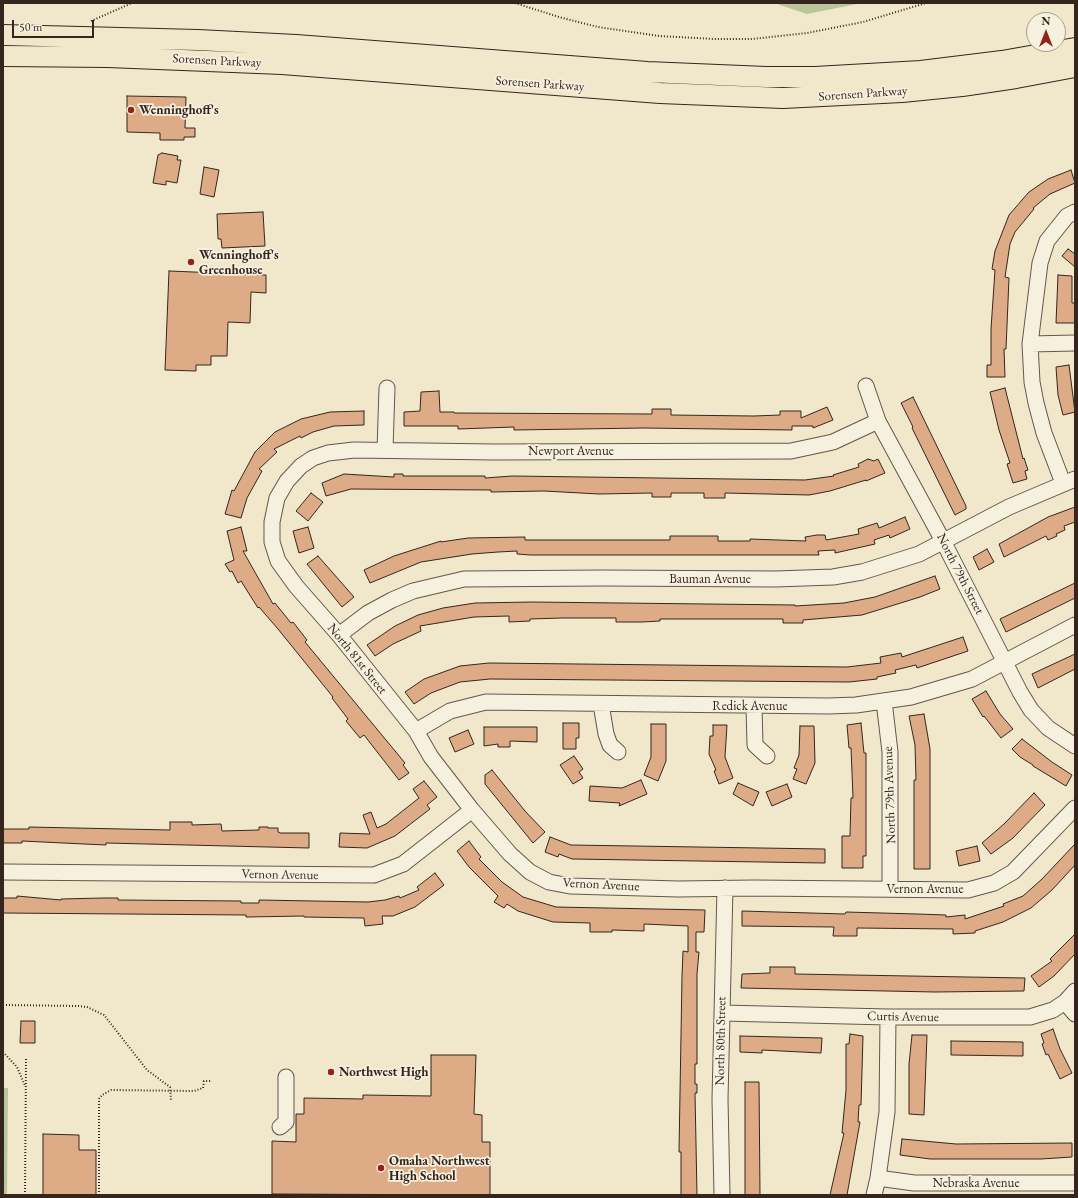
<!DOCTYPE html>
<style>
body{margin:0}
#map{position:relative;width:1078px;height:1198px;overflow:hidden;background:#f1e8cc;font-family:"EB Garamond",serif}
canvas{display:block}
.frame{position:absolute;inset:0;border:4px solid #35251f;pointer-events:none}
.north{position:absolute;left:1026px;top:12px;width:40px;height:40px;box-sizing:border-box;background:#f6f0de;border:1px solid #a99f92;border-radius:50%;rotate:0deg;font-size:11px;font-weight:700;line-height:16px;text-align:center;color:#35251f}
.north::after{content:'';display:block;margin:auto;width:14px;height:18px;background:#8f2418;clip-path:polygon(50% 0,100% 100%,50% 72%,0 100%)}
.scale{position:absolute;left:12px;top:20px;width:82px;height:18px;box-sizing:border-box;border:2px solid #35251f;border-top:0;padding-left:5px;font-size:12px;line-height:14px;white-space:nowrap;color:#35251f;-webkit-text-stroke:3px #f6f0de;paint-order:stroke}
</style>
<div id="map">
<canvas width="1078" height="1198"></canvas>
<div class="frame"></div>
<div class="north">N</div>
<div class="scale">50 m</div>
</div>
<script>
const ctx = document.querySelector('canvas').getContext('2d');
ctx.lineJoin = 'round';
function fill(path, color) {
  ctx.fillStyle = color;
  ctx.fill(path, 'evenodd');
}
function poly(rows) {
  const path = new Path2D();
  for (const r of rows) {
    path.moveTo(r[0], r[1]);
    for (let i = 2; i < r.length; i += 2) path.lineTo(r[i], r[i + 1]);
  }
  return path;
}
function trace(path, color, width, dash) {
  ctx.strokeStyle = color;
  ctx.lineWidth = width;
  ctx.lineCap = dash ? 'butt' : 'round';
  ctx.setLineDash(dash || []);
  ctx.stroke(path);
}
function drawText(font, color, halo, rows, align = 'center') {
  ctx.font = font + ' "EB Garamond",serif';
  ctx.lineWidth = 3.5;
  ctx.setLineDash([]);
  ctx.textBaseline = 'middle';
  ctx.strokeStyle = halo;
  ctx.fillStyle = color;
  for (const [text, x, y, turn = 0] of rows) {
    ctx.save();
    ctx.translate(x, y);
    ctx.rotate((+turn || 0) * Math.PI / 180);
    ctx.textAlign = isNaN(turn) ? turn : align;
    if (halo) ctx.strokeText(text, 0, 0);
    ctx.fillText(text, 0, 0);
    ctx.restore();
  }
}
const green = poly([
 [774,3,862,3,807,14],
 [3,1088,8,1088,7,1195,3,1195]
]);
const building = poly([
 [127,96,186,97,185,128,195,128,195,137,184,137,184,140,160,140,160,133,127,132,127,96],
 [162,153,178,156,177,160,181,160,177,183,166,181,166,185,153,183,158,155,162,153],
 [204,167,219,170,214,197,200,194,204,167],
 [1071,170,1075,183,1050,194,1033,208,1034,209,1015,232,1010,244,1005,277,1009,278,1006,349,1004,349,1005,377,987,377,987,365,991,365,991,329,995,270,992,269,995,251,1009,215,1029,192,1048,179,1071,170],
 [263,212,265,246,222,248,221,239,218,239,217,214,263,212],
 [1068,249,1075,254,1075,267,1062,256,1068,249],
 [169,271,266,275,266,293,251,292,250,323,228,322,227,356,211,356,211,365,196,365,196,371,165,370,169,271],
 [1058,275,1072,276,1072,303,1075,303,1075,323,1056,323,1058,275],
 [1069,365,1075,412,1063,415,1058,395,1056,367,1069,365],
 [1005,388,1023,459,1024,458,1028,470,1025,471,1027,479,1013,483,1007,464,1010,463,999,430,990,392,1005,388],
 [439,391,440,412,454,412,454,413,652,414,652,409,671,409,671,415,754,416,780,415,780,411,801,411,801,418,827,407,833,420,813,428,813,426,792,426,792,430,644,428,514,430,514,427,458,429,458,426,404,426,404,412,420,411,421,392,439,391],
 [913,397,966,506,966,509,955,515,912,428,913,427,901,403,913,397],
 [364,411,364,425,334,426,313,432,301,438,300,436,274,449,277,452,259,469,262,471,247,498,241,518,225,514,232,490,234,491,255,452,275,432,301,419,330,412,364,411],
 [868,459,874,461,878,459,885,473,866,481,866,480,830,491,809,495,725,493,725,498,704,498,704,493,671,493,671,497,652,497,652,493,599,494,544,491,491,492,491,490,351,489,326,496,322,483,344,474,394,477,394,474,403,474,403,476,485,476,485,478,512,476,805,480,834,476,833,475,859,467,858,464,868,459],
 [311,493,323,502,308,521,296,511,311,493],
 [1075,507,1075,522,1064,526,1065,530,1056,534,1057,536,1048,540,1046,536,1004,557,999,544,1048,517,1075,507],
 [905,517,910,529,890,538,889,535,874,540,875,544,835,553,835,550,818,551,819,555,530,555,517,554,517,551,498,552,472,554,421,562,370,583,364,570,394,556,441,541,441,542,468,538,525,537,525,540,670,540,670,536,718,536,718,541,750,541,750,539,806,541,805,537,817,535,825,535,826,540,859,534,858,529,877,523,879,528,905,517],
 [241,527,247,551,243,551,273,604,275,603,291,623,293,622,307,640,305,642,405,763,403,765,409,773,399,780,364,735,360,738,346,721,348,719,332,698,333,697,278,629,259,607,258,608,241,581,238,583,232,571,230,572,225,564,234,560,227,531,241,527],
 [308,527,314,548,299,553,293,531,308,527],
 [987,549,994,562,979,570,973,557,987,549],
 [318,556,354,597,342,607,307,564,318,556],
 [935,576,940,589,920,597,862,615,803,620,803,623,783,623,783,619,660,619,660,621,642,622,616,622,616,618,562,618,530,619,530,621,509,622,509,616,474,617,420,626,421,631,393,644,375,656,367,645,395,626,418,615,443,608,475,603,532,602,795,605,795,606,844,603,875,597,935,576],
 [1075,583,1075,598,1006,632,1000,619,1075,583],
 [963,637,968,651,917,668,916,665,895,670,896,673,877,677,877,679,849,682,490,679,460,682,431,693,414,704,405,692,424,679,460,666,489,663,847,667,881,663,880,657,901,653,902,657,963,637],
 [1075,654,1075,669,1038,688,1032,674,1075,654],
 [986,691,1000,714,1013,729,1001,738,984,716,983,717,972,699,986,691],
 [924,714,930,749,930,869,914,869,914,780,916,780,915,745,909,716,924,714],
 [563,723,579,723,579,738,576,738,576,749,563,749,563,723],
 [861,723,864,753,866,753,866,856,863,856,863,868,842,868,842,836,850,836,851,798,853,798,851,748,849,748,847,725,861,723],
 [651,724,666,724,666,761,658,781,644,775,651,757,651,724],
 [713,725,727,725,725,757,733,778,719,784,714,771,716,770,709,754,710,736,713,736,713,725],
 [800,726,814,726,815,763,806,784,793,779,797,769,794,768,799,755,800,726],
 [484,727,537,727,537,742,510,741,510,747,498,747,498,744,484,746,484,727],
 [468,730,474,744,455,752,449,738,468,730],
 [1022,739,1052,762,1072,775,1066,786,1033,766,1033,765,1020,757,1012,749,1022,739],
 [574,756,583,769,579,772,583,778,573,784,560,765,574,756],
 [492,770,525,811,545,832,533,843,485,784,485,775,492,770],
 [641,780,647,794,619,806,620,803,589,801,590,786,622,788,641,780],
 [424,781,437,797,427,805,430,809,417,819,395,836,367,848,339,847,340,833,370,834,363,815,371,812,377,828,386,824,419,798,413,789,424,781],
 [738,783,759,792,753,806,733,794,738,783],
 [787,784,792,797,772,806,766,792,787,784],
 [1034,793,1045,805,1013,838,991,854,982,843,1004,824,1034,793],
 [170,822,192,822,192,825,221,824,222,831,259,830,259,827,268,827,268,828,278,828,278,832,280,833,309,833,309,848,106,843,106,845,84,844,22,841,22,843,3,843,3,829,29,829,29,827,170,830,170,822],
 [550,837,571,845,825,849,825,863,572,859,559,854,558,857,545,852,550,837],
 [469,841,481,857,479,859,502,882,523,897,556,907,705,910,704,932,696,932,696,952,699,952,697,974,697,1064,695,1064,695,1084,697,1084,697,1093,695,1093,697,1195,681,1195,681,1152,679,1152,682,976,683,951,688,952,688,926,644,924,644,931,612,930,612,932,590,932,590,923,553,922,518,911,507,904,504,908,494,902,498,896,469,867,457,851,469,841],
 [1075,844,1075,865,1052,890,1031,908,1003,922,975,931,975,933,953,934,953,929,857,928,857,936,833,936,834,927,742,926,742,911,845,914,846,912,917,914,946,915,946,917,965,915,965,919,1004,906,1003,904,1023,896,1042,879,1075,844],
 [977,846,980,861,959,866,956,851,977,846],
 [435,873,444,885,415,907,393,916,382,916,383,924,365,926,364,918,304,917,304,916,246,917,246,915,3,913,3,898,17,898,17,896,61,900,61,899,103,898,118,898,118,900,241,901,241,903,259,903,259,900,368,902,385,900,399,896,400,898,419,890,417,887,435,873],
 [1075,934,1075,954,1054,976,1039,987,1031,976,1052,961,1050,959,1075,934],
 [770,967,795,967,795,974,1025,978,1024,991,935,992,741,988,742,974,770,973,770,967],
 [21,1021,35,1021,35,1043,20,1043,21,1021],
 [1053,1029,1060,1049,1072,1073,1060,1079,1048,1054,1046,1055,1042,1044,1044,1043,1041,1034,1053,1029],
 [850,1034,863,1036,861,1105,859,1105,858,1122,860,1122,847,1195,830,1195,844,1133,842,1133,846,1090,846,1044,849,1044,850,1034],
 [912,1035,927,1035,924,1115,909,1114,909,1064,912,1035],
 [740,1036,822,1038,821,1053,762,1050,762,1053,740,1052,740,1036],
 [951,1041,1023,1042,1023,1056,951,1055,951,1041],
 [431,1055,476,1055,474,1114,482,1115,482,1142,490,1142,490,1195,272,1194,272,1141,296,1142,296,1114,304,1114,304,1098,363,1099,363,1095,431,1096,431,1055],
 [745,1082,759,1082,760,1195,745,1195,745,1082],
 [43,1134,79,1135,79,1150,96,1150,96,1195,43,1195,43,1134],
 [902,1139,956,1144,1072,1143,1072,1157,1041,1159,930,1159,900,1155,902,1139]
]);
const path = poly([
 [515,3,559,17,598,27,659,36,715,39,752,39,807,33,863,22,926,3],
 [91,21,132,3],
 [3,1005,78,1006,87,1007,104,1015,147,1070,170,1087,171,1100],
 [3,1052,17,1067,25,1086],
 [25,1195,26,1058],
 [99,1195,99,1099,102,1095,111,1090,194,1091,203,1088,204,1081,212,1081]
]);
const minor = poly([
 [1030,344,1075,343],
 [866,386,878,421,943,541,1020,692,1031,710,1048,728,1075,746],
 [878,421,833,442,791,451,494,452,354,450,328,453,313,458,301,466,287,481,277,498,272,522,272,542,278,561,296,586,339,635,416,731,431,757,472,810,510,854,530,872,549,882,570,886,678,889,754,888,968,890,994,883,1013,872,1075,808],
 [385,450,387,388],
 [1063,483,1044,433,1036,403,1032,382,1030,344,1040,263,1047,241,1067,216,1075,212],
 [339,635,368,613,392,600,413,591,464,579,603,578,776,579,833,577,862,572,919,554,1009,507,1075,479],
 [884,701,890,752,890,889],
 [601,704,606,734,610,745,618,752],
 [754,706,755,745,767,756],
 [416,731,450,711,486,702,828,706,856,705,911,697,972,679,1075,625],
 [3,872,374,875,403,864,472,810],
 [1065,1002,1075,1014],
 [722,1013,888,1017,1030,1017,1053,1010,1065,1002,1075,991],
 [280,1127,286,1122,286,1077],
 [878,1178,914,1183,1075,1183],
 [722,1195,720,1099,725,888],
 [874,1195,878,1178,887,1112,888,1017]
]);
const major = poly([
 [3,35,198,40,296,45,647,72,766,77,815,77,921,71,1002,61,1075,48],
 [3,56,108,57,282,64,660,93,783,98,902,92,962,86,1016,78,1075,67]
]);
const markers = [
 [131,110,4,"#8f2418"],
 [191,262,4,"#8f2418"],
 [331,1072,4,"#8f2418"],
 [381,1168,4,"#8f2418"]
];
const streetNames = [
 ["Sorensen Parkway",217,61,3],
 ["Sorensen Parkway",540,84,4],
 ["Sorensen Parkway",863,94,-4],
 ["Newport Avenue",571,451],
 ["North 79th Street",960,574,63],
 ["Bauman Avenue",710,579],
 ["North 81st Street",357,659,51],
 ["Redick Avenue",750,706],
 ["North 79th Avenue",890,795,-92],
 ["Vernon Avenue",280,875,1],
 ["Vernon Avenue",601,885,3],
 ["Vernon Avenue",925,889],
 ["Curtis Avenue",903,1017,1],
 ["North 80th Street",721,1041,-89],
 ["Nebraska Avenue",976,1183]
];
const poiNames = [
 ["Wenninghoff's",139,110],
 ["Wenninghoff's",199,255],
 ["Greenhouse",199,270],
 ["Northwest High",339,1072],
 ["Omaha Northwest",389,1161],
 ["High School",389,1176]
];
fill(green, '#b8c699');
fill(building, '#ddab85');
trace(building, '#35251f', 1);
trace(minor, '#64564a', 17);
trace(major, '#35251f', 22);
trace(path, '#35251f', 2, [1, 2]);
trace(minor, '#f6f0de', 15);
trace(major, '#f1e8cc', 20);
for (const [x, y, r, color] of markers) {
  const dot = new Path2D();
  dot.arc(x, y, r, 0, 2 * Math.PI);
  ctx.fillStyle = color;
  ctx.fill(dot);
  trace(dot, '#f6f0de', 1.5);
}
drawText('13px', '#35251f', '#f6f0de', streetNames);
drawText('bold 13px', '#35251f', '#f6f0de', poiNames, 'left');
</script>
